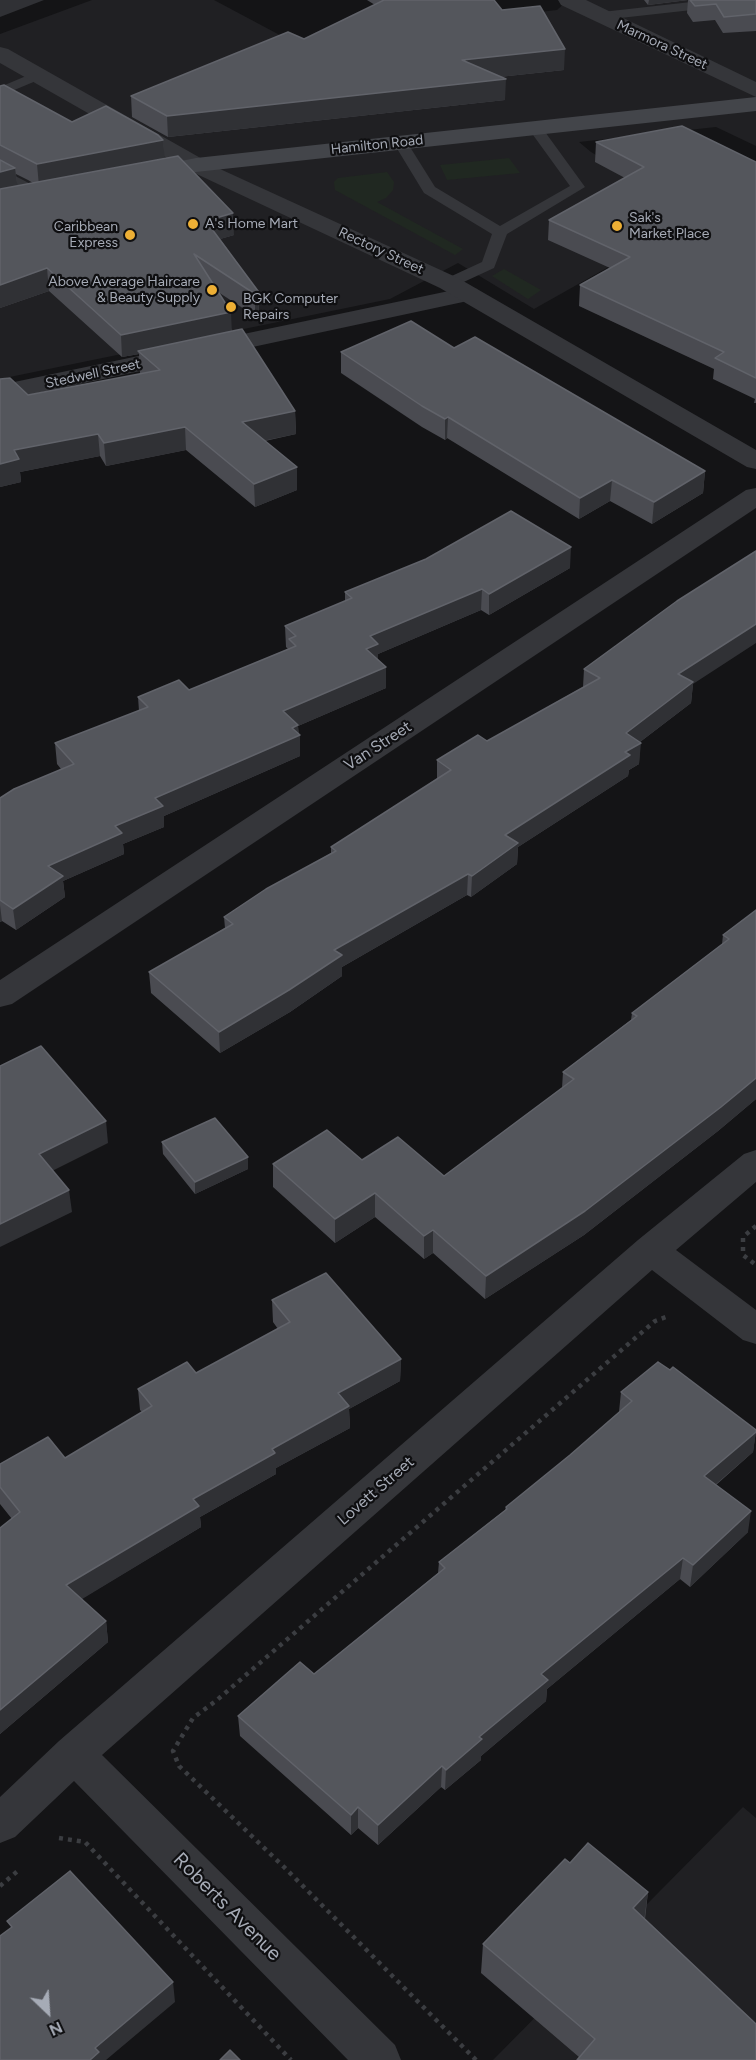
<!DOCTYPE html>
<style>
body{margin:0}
#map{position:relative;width:756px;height:2060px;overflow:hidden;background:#141416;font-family:Figtree,sans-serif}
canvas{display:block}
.north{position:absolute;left:18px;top:1982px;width:60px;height:60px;-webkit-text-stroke:4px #0f0f11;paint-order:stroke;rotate:155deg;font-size:16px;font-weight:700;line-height:24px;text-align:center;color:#a6abb6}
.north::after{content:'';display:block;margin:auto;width:21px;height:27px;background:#a6abb6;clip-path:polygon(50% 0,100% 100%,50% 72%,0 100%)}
</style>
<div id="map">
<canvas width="756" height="2060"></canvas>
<div class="north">N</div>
</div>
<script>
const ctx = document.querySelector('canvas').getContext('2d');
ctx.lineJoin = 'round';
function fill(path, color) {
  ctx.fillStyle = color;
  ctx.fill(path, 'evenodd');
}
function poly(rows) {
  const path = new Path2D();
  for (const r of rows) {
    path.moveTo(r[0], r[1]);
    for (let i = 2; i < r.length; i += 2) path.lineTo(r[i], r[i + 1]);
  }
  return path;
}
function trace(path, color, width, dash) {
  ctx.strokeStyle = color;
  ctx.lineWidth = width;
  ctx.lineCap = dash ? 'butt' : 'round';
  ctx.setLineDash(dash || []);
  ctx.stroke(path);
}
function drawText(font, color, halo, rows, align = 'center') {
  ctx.font = font + ' Figtree,sans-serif';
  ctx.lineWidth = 4.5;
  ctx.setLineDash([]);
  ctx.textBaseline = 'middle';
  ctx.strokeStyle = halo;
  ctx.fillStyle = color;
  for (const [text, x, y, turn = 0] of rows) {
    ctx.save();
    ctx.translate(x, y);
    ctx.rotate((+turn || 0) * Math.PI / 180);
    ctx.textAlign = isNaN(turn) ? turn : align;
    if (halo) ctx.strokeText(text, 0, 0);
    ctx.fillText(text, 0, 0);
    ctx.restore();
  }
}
const built = poly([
 [92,0,214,0,291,41,557,10,568,0,756,0,756,146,716,127,579,142,591,152,699,216,534,309,458,263,390,299,0,379,0,34],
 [743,1807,756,1818,756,2060,493,2060]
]);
const green = poly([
 [509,158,520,173,447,180,440,165],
 [387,172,394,182,393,190,386,198,377,202,463,249,455,255,335,190,334,182,338,178],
 [504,269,541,290,528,299,492,276]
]);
const path = poly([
 [756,1226,743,1237,743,1255,756,1265],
 [59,1838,85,1842,291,2060],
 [0,1886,20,1869],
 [476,2060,284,1867,179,1766,173,1751,193,1718,217,1700,655,1321,666,1317]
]);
const service = poly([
 [709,0,753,0,746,4,602,20,595,16,602,12,709,0],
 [38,71,45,75,43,78,0,96,0,87,38,71],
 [535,124,540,125,585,187,507,234,494,268,455,286,443,286,441,283,443,280,482,262,492,234,424,193,393,142,395,139,405,139,435,187,500,226,570,186,528,128,535,124],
 [0,168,46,192,48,195,41,199,36,198,0,178,0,168]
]);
const minor = poly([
 [558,0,586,0,756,82,756,97,561,5,558,0],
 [0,47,8,49,204,160,208,165,204,170,196,172,188,170,0,63,0,47],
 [468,287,477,289,480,294,477,299,0,401,0,385,468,287],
 [756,488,756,508,12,1004,0,1007,0,980,746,490,756,488],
 [756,1150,756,1182,676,1250,756,1310,756,1344,743,1340,652,1270,102,1755,395,2045,401,2060,348,2060,74,1781,15,1837,0,1843,0,1797,59,1741,638,1240,744,1154,756,1150]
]);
const tertiary = poly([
 [196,158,458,278,756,450,756,469,747,467,440,288,188,170,184,165,188,160,196,158]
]);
const secondary = poly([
 [756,97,756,111,196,172,144,182,136,180,132,175,136,170,196,158,756,97]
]);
const wall = poly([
 [367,0,494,0,502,10,564,70,499,77,505,100,168,137,132,117,131,96,304,39,375,5],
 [644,0,756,0,756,31,723,33,715,20,693,22,687,13,688,0,648,5],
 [0,86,72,122,163,140,164,158,234,235,220,239,258,291,259,313,255,316,218,292,232,331,295,411,296,434,265,441,297,467,297,490,255,507,186,450,106,466,100,456,20,472,21,482,0,487,0,379,28,395,140,374,139,354,122,357,49,291,0,308],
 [16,174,28,180,33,183,17,186],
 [596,142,756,162,756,403,754,403,755,399,713,379,714,369,579,306,580,285,610,268,548,240,549,220,625,178,595,162],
 [454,348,705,471,703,493,652,524,610,501,579,519,447,438,445,440,422,427,341,373,341,352],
 [570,568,489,615,481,610,378,654,378,660,386,688,298,726,300,756,164,816,164,827,123,844,124,854,63,881,65,897,16,930,2,921,0,922,0,798,61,769,57,764,55,743,139,711,138,697,189,690,288,649,286,647,285,626,345,601,345,592],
 [584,669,693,684,691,703,640,742,639,764,629,770,628,776,518,847,517,864,471,897,467,895,342,967,342,976,290,1012,220,1053,151,993,149,972,225,928,224,917,331,853,331,847,437,779,437,760,487,741,583,687],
 [756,910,756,1099,718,1131,584,1235,485,1299,433,1253,424,1259,375,1217,335,1243,273,1187,273,1164,362,1160,444,1176,562,1088,563,1072,631,1020,632,1013,722,944,723,935],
 [162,1142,248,1157,248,1169,195,1194,163,1154],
 [272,1300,401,1359,400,1381,349,1409,350,1428,276,1468,276,1474,200,1517,201,1527,81,1599,106,1621,108,1642,0,1734,0,1528,12,1519,0,1504,0,1464,65,1458,142,1412,140,1410,138,1389,196,1373,278,1329,273,1322],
 [621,1392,756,1430,753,1452,716,1485,748,1532,690,1587,680,1579,547,1689,546,1701,481,1756,481,1760,445,1790,441,1787,378,1845,358,1828,351,1835,240,1736,238,1716,314,1674,438,1573,439,1562,505,1510,506,1507,570,1455,619,1412],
 [648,1892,645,1919,756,2024,579,2057,481,1973,483,1944]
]);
const shadedWall = poly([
 [0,0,44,0,0,17],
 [649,0,688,0,648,5],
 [565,49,564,70,462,81,462,60],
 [506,79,505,100,168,137,167,116],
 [163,140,165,162,39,186,37,164],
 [15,168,18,190,0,194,0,172],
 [233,213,234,235,207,243,206,221],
 [47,268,49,291,0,308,0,285],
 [258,291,259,313,255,316,255,294],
 [231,312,232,334,138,351,139,354,122,357,121,335],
 [295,411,296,434,243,445,242,422],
 [448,417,447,438,445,440,445,419],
 [185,427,186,450,106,466,104,443],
 [98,434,100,456,20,472,21,482,0,487,0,464,14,450],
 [297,467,297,490,255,507,254,484],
 [705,471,703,493,652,524,654,502],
 [612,480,610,501,579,519,580,498],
 [571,547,570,568,489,615,489,594],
 [482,589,481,610,378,654,378,665,366,649,370,636],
 [756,624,756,643,693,684,691,703,632,748,641,743,639,764,629,770,628,776,518,847,517,864,471,897,472,876,505,835,626,733,678,674],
 [386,667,386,688,298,726,299,735,300,735,300,756,164,816,164,827,123,844,124,854,63,881,65,897,16,930,13,909,48,866,115,826,283,711],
 [468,874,467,895,342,967,342,976,290,1012,220,1053,219,1032,334,950],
 [0,905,2,921,0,922],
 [756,1078,756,1099,718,1131,584,1235,485,1299,486,1276],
 [106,1121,108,1143,42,1176,39,1154],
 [248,1157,248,1169,195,1194,195,1182],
 [69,1190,72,1212,0,1247,0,1224],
 [375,1193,375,1217,335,1243,335,1219],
 [433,1230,433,1253,424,1259,424,1236],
 [401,1359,400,1381,349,1409,350,1428,276,1468,276,1474,200,1517,201,1527,69,1607,66,1585,193,1499,272,1449,338,1393],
 [756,1432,753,1452,701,1497,704,1476],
 [751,1511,748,1532,690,1587,693,1565],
 [683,1558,680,1579,547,1689,546,1701,481,1756,481,1760,445,1790,446,1770,541,1674],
 [106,1621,108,1642,0,1734,0,1710],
 [442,1766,441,1787,378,1845,378,1825],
 [358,1807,358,1828,351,1835,351,1815],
 [648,1892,644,1921,633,1908],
 [173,1982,175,2002,106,2060,90,2060,95,2048]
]);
const building = poly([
 [384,0,494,0,502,10,540,6,565,49,462,60,506,79,167,116,131,96,288,32,304,39,384,0],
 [690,0,756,0,756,14,724,17,716,4,695,6,690,0],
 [4,85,72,122,106,106,158,135,163,140,37,164,0,145,0,86,4,85],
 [682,126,756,162,756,378,715,358,724,352,580,285,630,257,549,220,644,167,596,142,682,126],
 [178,156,233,213,206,221,258,291,255,294,194,254,231,312,121,335,47,268,0,285,0,189,178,156],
 [0,160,15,168,0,172,0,160],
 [411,321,454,348,475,337,705,471,654,502,612,480,580,498,448,417,445,419,422,406,341,352,411,321],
 [242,329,295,411,242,422,297,467,254,484,185,427,104,443,98,434,14,450,19,459,0,464,0,379,10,378,28,395,160,370,138,351,242,329],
 [511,511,571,547,489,594,482,589,370,636,378,644,366,649,386,667,283,711,298,725,292,728,300,735,155,798,163,806,115,826,122,833,48,866,63,876,13,909,0,900,0,798,14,789,74,764,55,743,148,707,138,697,179,680,189,690,296,646,289,639,296,636,285,626,352,598,345,592,426,559,511,511],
 [756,551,756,624,678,674,693,682,626,733,641,743,625,752,630,755,505,835,518,843,472,876,468,874,334,950,342,955,289,990,219,1032,149,972,233,924,224,917,266,889,336,851,331,847,451,770,437,760,478,735,487,741,600,678,584,669,677,601,756,551],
 [756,910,756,1078,721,1107,585,1211,486,1276,433,1230,424,1236,375,1193,335,1219,273,1164,327,1130,362,1160,398,1137,444,1176,574,1079,563,1072,637,1016,632,1013,729,939,723,935,756,910],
 [41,1046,106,1121,39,1154,69,1190,0,1224,0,1066,41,1046],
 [215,1118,248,1157,195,1182,162,1142,215,1118],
 [326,1273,401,1359,338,1393,349,1406,272,1449,275,1453,193,1499,199,1506,66,1585,106,1621,0,1710,0,1528,20,1512,0,1487,0,1464,48,1437,65,1458,152,1406,138,1389,187,1362,196,1373,290,1322,272,1300,326,1273],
 [658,1362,670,1370,673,1367,756,1430,756,1432,704,1476,751,1511,693,1565,683,1558,541,1674,548,1680,479,1737,482,1739,446,1770,442,1766,378,1825,358,1807,351,1815,238,1716,300,1662,314,1674,445,1568,439,1562,507,1509,506,1507,570,1455,632,1401,621,1392,658,1362],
 [588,1843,648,1892,633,1908,756,2024,756,2060,577,2060,595,2039,483,1944,565,1859,570,1863,588,1843],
 [70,1871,173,1982,95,2048,99,2052,90,2060,0,2060,0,1936,12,1927,7,1921,70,1871],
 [230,2050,240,2060,220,2060,230,2050]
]);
const markers = [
 [193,224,6,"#edaf35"],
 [617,226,6,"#edaf35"],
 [130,235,6,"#edaf35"],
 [212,290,6,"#edaf35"],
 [231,307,6,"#edaf35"]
];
const farStreetnames = [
 ["Marmora Street",662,45,25],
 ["Hamilton Road",377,145,-6],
 ["Rectory Street",381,251,25],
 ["Stedwell Street",93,374,-12]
];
const farPoinames = [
 ["Sak's",629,218],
 ["Market Place",629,234],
 ["A's Home Mart",205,224],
 ["Caribbean",118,227,"right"],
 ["Express",118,243,"right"],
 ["Above Average Haircare",200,282,"right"],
 ["& Beauty Supply",200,298,"right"],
 ["BGK Computer",243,299],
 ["Repairs",243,315]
];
const streetNames = [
 ["Van Street",378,746,-33],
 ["Lovett Street",376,1491,-41]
];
const nearStreetnames = [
 ["Roberts Avenue",227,1907,45]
];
fill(built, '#202023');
fill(green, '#202821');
trace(path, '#3b3d41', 4.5, [4, 5]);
fill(service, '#35363a');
fill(minor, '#35363a');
fill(tertiary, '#35363a');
fill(secondary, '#43454a');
fill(wall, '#4a4b51');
fill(shadedWall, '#303135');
fill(building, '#54565c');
trace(building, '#61636a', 1.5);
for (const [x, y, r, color] of markers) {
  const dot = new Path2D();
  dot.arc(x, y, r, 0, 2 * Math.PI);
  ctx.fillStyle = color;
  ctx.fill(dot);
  trace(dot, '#0f0f11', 2);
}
drawText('14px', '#a6abb6', '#0f0f11', farStreetnames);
drawText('14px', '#a6abb6', '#0f0f11', farPoinames, 'left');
drawText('16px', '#a6abb6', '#0f0f11', streetNames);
drawText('20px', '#a6abb6', '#0f0f11', nearStreetnames);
</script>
